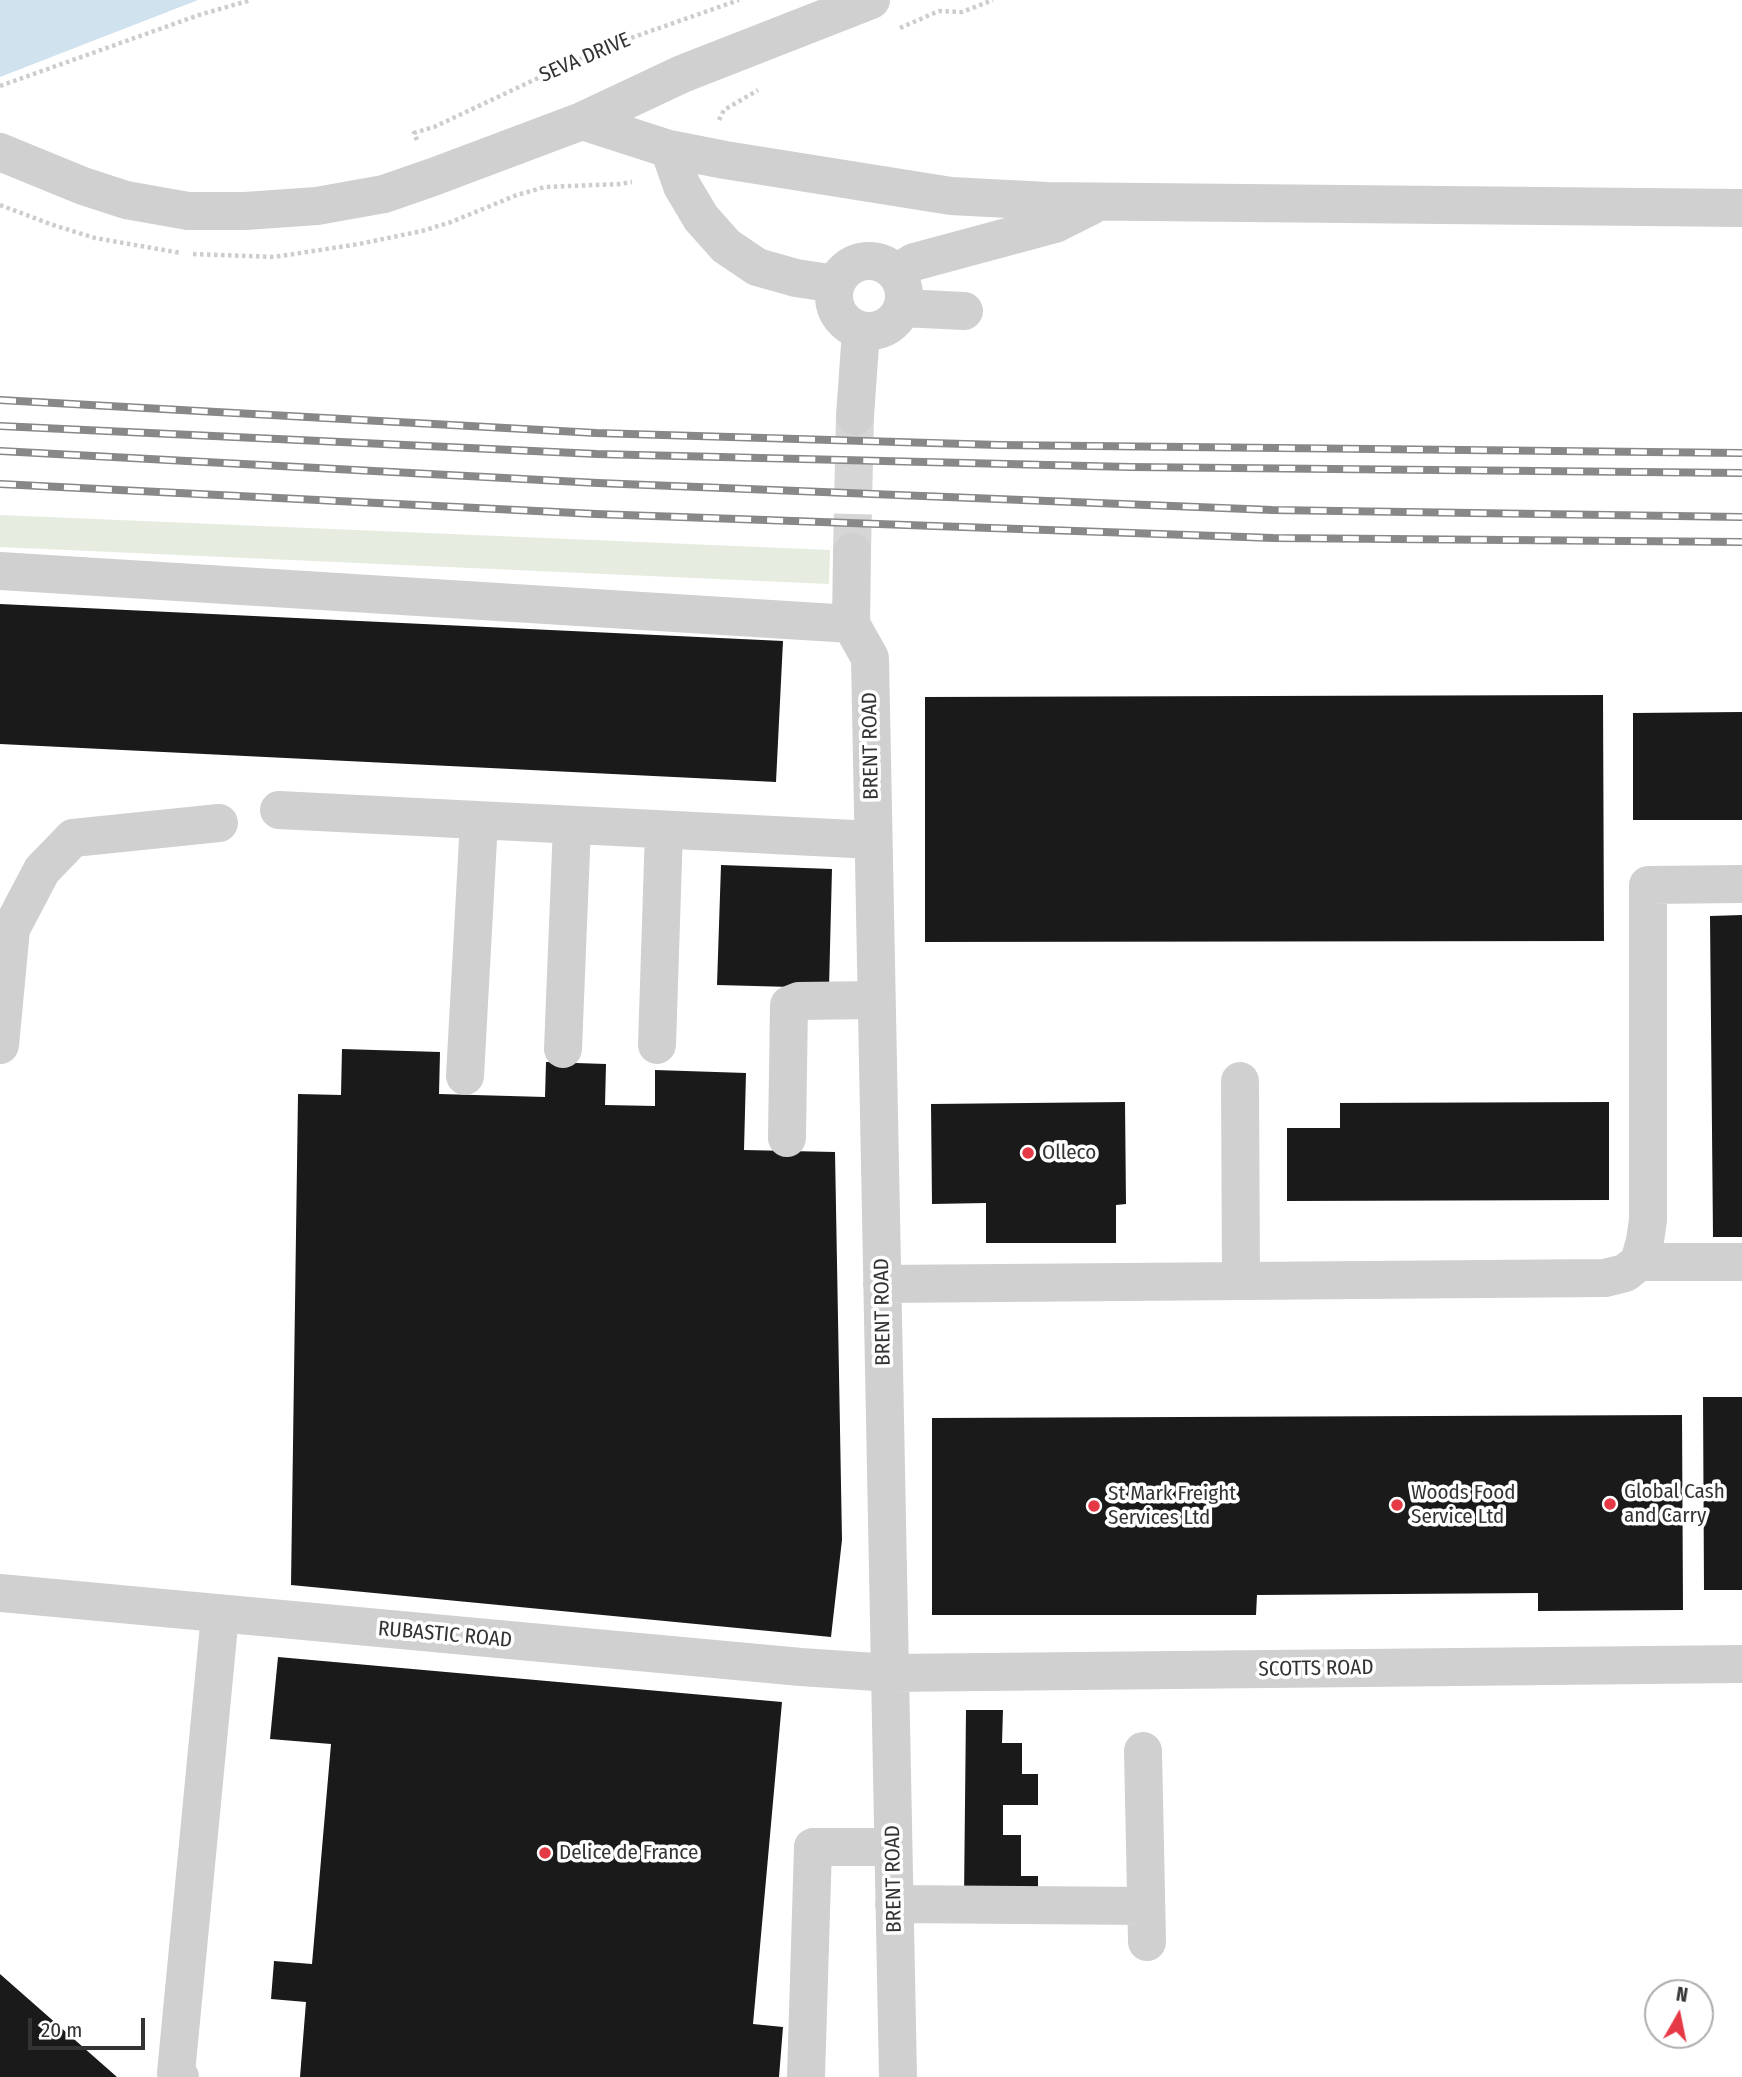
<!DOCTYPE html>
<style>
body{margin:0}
#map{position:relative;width:1742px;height:2077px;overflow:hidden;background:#fff;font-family:"Fira Sans Condensed",sans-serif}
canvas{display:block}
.north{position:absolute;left:1644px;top:1979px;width:70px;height:70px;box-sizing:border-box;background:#fff;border:2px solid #adadad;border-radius:50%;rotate:9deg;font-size:19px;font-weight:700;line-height:28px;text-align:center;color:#333}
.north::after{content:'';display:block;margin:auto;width:24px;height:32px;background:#e63946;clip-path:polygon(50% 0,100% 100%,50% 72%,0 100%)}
.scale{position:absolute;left:28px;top:2018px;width:117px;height:32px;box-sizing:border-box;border:4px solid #333;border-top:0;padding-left:9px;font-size:21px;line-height:24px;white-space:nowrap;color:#333;-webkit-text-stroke:5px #fff;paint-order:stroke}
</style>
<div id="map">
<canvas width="1742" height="2077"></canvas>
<div class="north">N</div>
<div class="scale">20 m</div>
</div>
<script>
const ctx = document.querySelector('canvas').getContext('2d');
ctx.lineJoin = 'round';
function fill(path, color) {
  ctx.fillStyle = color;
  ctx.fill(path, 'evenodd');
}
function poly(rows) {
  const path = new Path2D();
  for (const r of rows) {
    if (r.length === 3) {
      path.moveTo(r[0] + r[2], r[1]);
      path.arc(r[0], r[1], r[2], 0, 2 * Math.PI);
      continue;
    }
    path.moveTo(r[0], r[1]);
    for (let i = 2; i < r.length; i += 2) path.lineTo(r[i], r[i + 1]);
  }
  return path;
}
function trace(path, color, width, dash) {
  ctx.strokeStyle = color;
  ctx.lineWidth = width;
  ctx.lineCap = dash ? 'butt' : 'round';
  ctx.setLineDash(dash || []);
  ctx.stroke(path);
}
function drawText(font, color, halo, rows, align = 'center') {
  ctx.font = font + ' "Fira Sans Condensed",sans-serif';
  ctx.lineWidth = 7;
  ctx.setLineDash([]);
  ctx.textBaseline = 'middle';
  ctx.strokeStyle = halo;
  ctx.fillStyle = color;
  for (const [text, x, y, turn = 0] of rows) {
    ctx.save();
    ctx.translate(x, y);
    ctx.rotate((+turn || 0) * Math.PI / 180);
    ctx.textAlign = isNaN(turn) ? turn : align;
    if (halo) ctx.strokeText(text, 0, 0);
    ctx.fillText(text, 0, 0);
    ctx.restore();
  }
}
const green = poly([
 [0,515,830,550,829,584,0,547]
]);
const water = poly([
 [0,0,198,0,0,77]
]);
const building = poly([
 [0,604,783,641,776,782,0,744],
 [1603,695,1604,941,925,942,925,697],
 [1742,712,1742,820,1633,820,1633,713],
 [721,865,832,869,829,988,717,985],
 [1742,915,1742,1237,1713,1237,1710,916],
 [342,1049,440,1052,439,1094,545,1097,546,1062,606,1064,605,1105,655,1106,655,1070,746,1073,744,1150,835,1152,842,1540,831,1637,291,1585,298,1094,341,1095],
 [1125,1102,1126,1204,1116,1205,1116,1243,986,1243,986,1203,932,1204,931,1104],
 [1609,1102,1609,1200,1287,1201,1287,1128,1340,1128,1340,1103],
 [1703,1397,1742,1397,1742,1590,1704,1590],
 [1682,1415,1683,1610,1538,1611,1538,1593,1257,1595,1256,1615,932,1615,932,1418],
 [278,1657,782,1702,753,2024,783,2027,779,2077,300,2077,306,2002,271,1999,274,1961,312,1964,331,1744,270,1739],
 [966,1710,1003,1710,1002,1743,1022,1743,1022,1774,1038,1774,1038,1805,1003,1805,1003,1835,1021,1835,1021,1876,1038,1876,1038,1899,964,1898],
 [0,1974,117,2077,0,2077]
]);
const minorTunnel = poly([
 [852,552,855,416]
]);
const path = poly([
 [900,28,939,11,962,12,993,0],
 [0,86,199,15,251,0],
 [719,120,724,110,758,90],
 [417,140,414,133,434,127,568,64,628,39,739,0],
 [0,205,50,224,95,238,181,253],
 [193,254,274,257,359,244,422,231,451,222,517,195,545,187,620,184,632,182]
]);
const minor = poly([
 [582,121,669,149,725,160,951,196,1047,201,1742,208],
 [669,149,682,186,701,218,726,246,757,267,796,278,836,284],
 [0,152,83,186,126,200,188,211,245,211,317,206,384,194,433,177,582,121,682,74,871,0],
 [869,296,35],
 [896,273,914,262,1055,224,1091,206],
 [902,308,964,311],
 [855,416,861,331],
 [852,552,851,624,870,658,898,2077],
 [0,571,851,624],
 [279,810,873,840],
 [0,1045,11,929,42,870,73,838,219,823],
 [657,1045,664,830],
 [563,1049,572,825],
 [465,1076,479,821],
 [1240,1081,1241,1281],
 [787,1138,789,1005,799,1001,876,1000],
 [1639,1262,1742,1262],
 [882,1284,1605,1278,1625,1273,1639,1262,1645,1241,1648,1220,1648,885,1742,884],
 [0,1593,801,1667,890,1673,1742,1664],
 [1143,1751,1147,1942],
 [894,1904,1146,1906],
 [180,2077,176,2073,220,1615],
 [806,2077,813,1847,893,1847]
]);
const rail = poly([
 [0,400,596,433,999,445,1742,453],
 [0,426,597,454,1130,467,1742,473],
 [0,451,598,483,1272,510,1742,517],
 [0,484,596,514,1273,538,1742,542]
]);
const markers = [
 [1028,1153,7,"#e63946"],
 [1610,1504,7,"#e63946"],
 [1397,1505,7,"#e63946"],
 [1094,1506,7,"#e63946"],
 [545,1853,7,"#e63946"]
];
const streetNames = [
 ["SEVA DRIVE",585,58,-23],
 ["BRENT ROAD",871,746,-91],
 ["BRENT ROAD",883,1312,-91],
 ["RUBASTIC ROAD",445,1635,5],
 ["SCOTTS ROAD",1316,1669,-1],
 ["BRENT ROAD",894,1879,-91]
];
const poiNames = [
 ["Olleco",1042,1153],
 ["Global Cash",1624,1492],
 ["and Carry",1624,1516],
 ["Woods Food",1411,1493],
 ["Service Ltd",1411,1517],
 ["St Mark Freight",1108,1494],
 ["Services Ltd",1108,1518],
 ["Delice de France",559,1853]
];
fill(green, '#e6ecdf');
fill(water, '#cfe2ee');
fill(building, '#1a1a1a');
trace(minorTunnel, '#d6d6d6', 38, [38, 19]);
trace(path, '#cdcdcd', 4.5, [3.5, 3.5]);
trace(minor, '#d0d0d0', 38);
trace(rail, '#888', 8);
trace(rail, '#fff', 5, [16]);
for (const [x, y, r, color] of markers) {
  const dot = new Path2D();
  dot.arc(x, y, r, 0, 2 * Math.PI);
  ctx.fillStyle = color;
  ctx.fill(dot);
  trace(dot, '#fff', 2.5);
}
drawText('21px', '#333', '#fff', streetNames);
drawText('21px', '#333', '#fff', poiNames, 'left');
</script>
